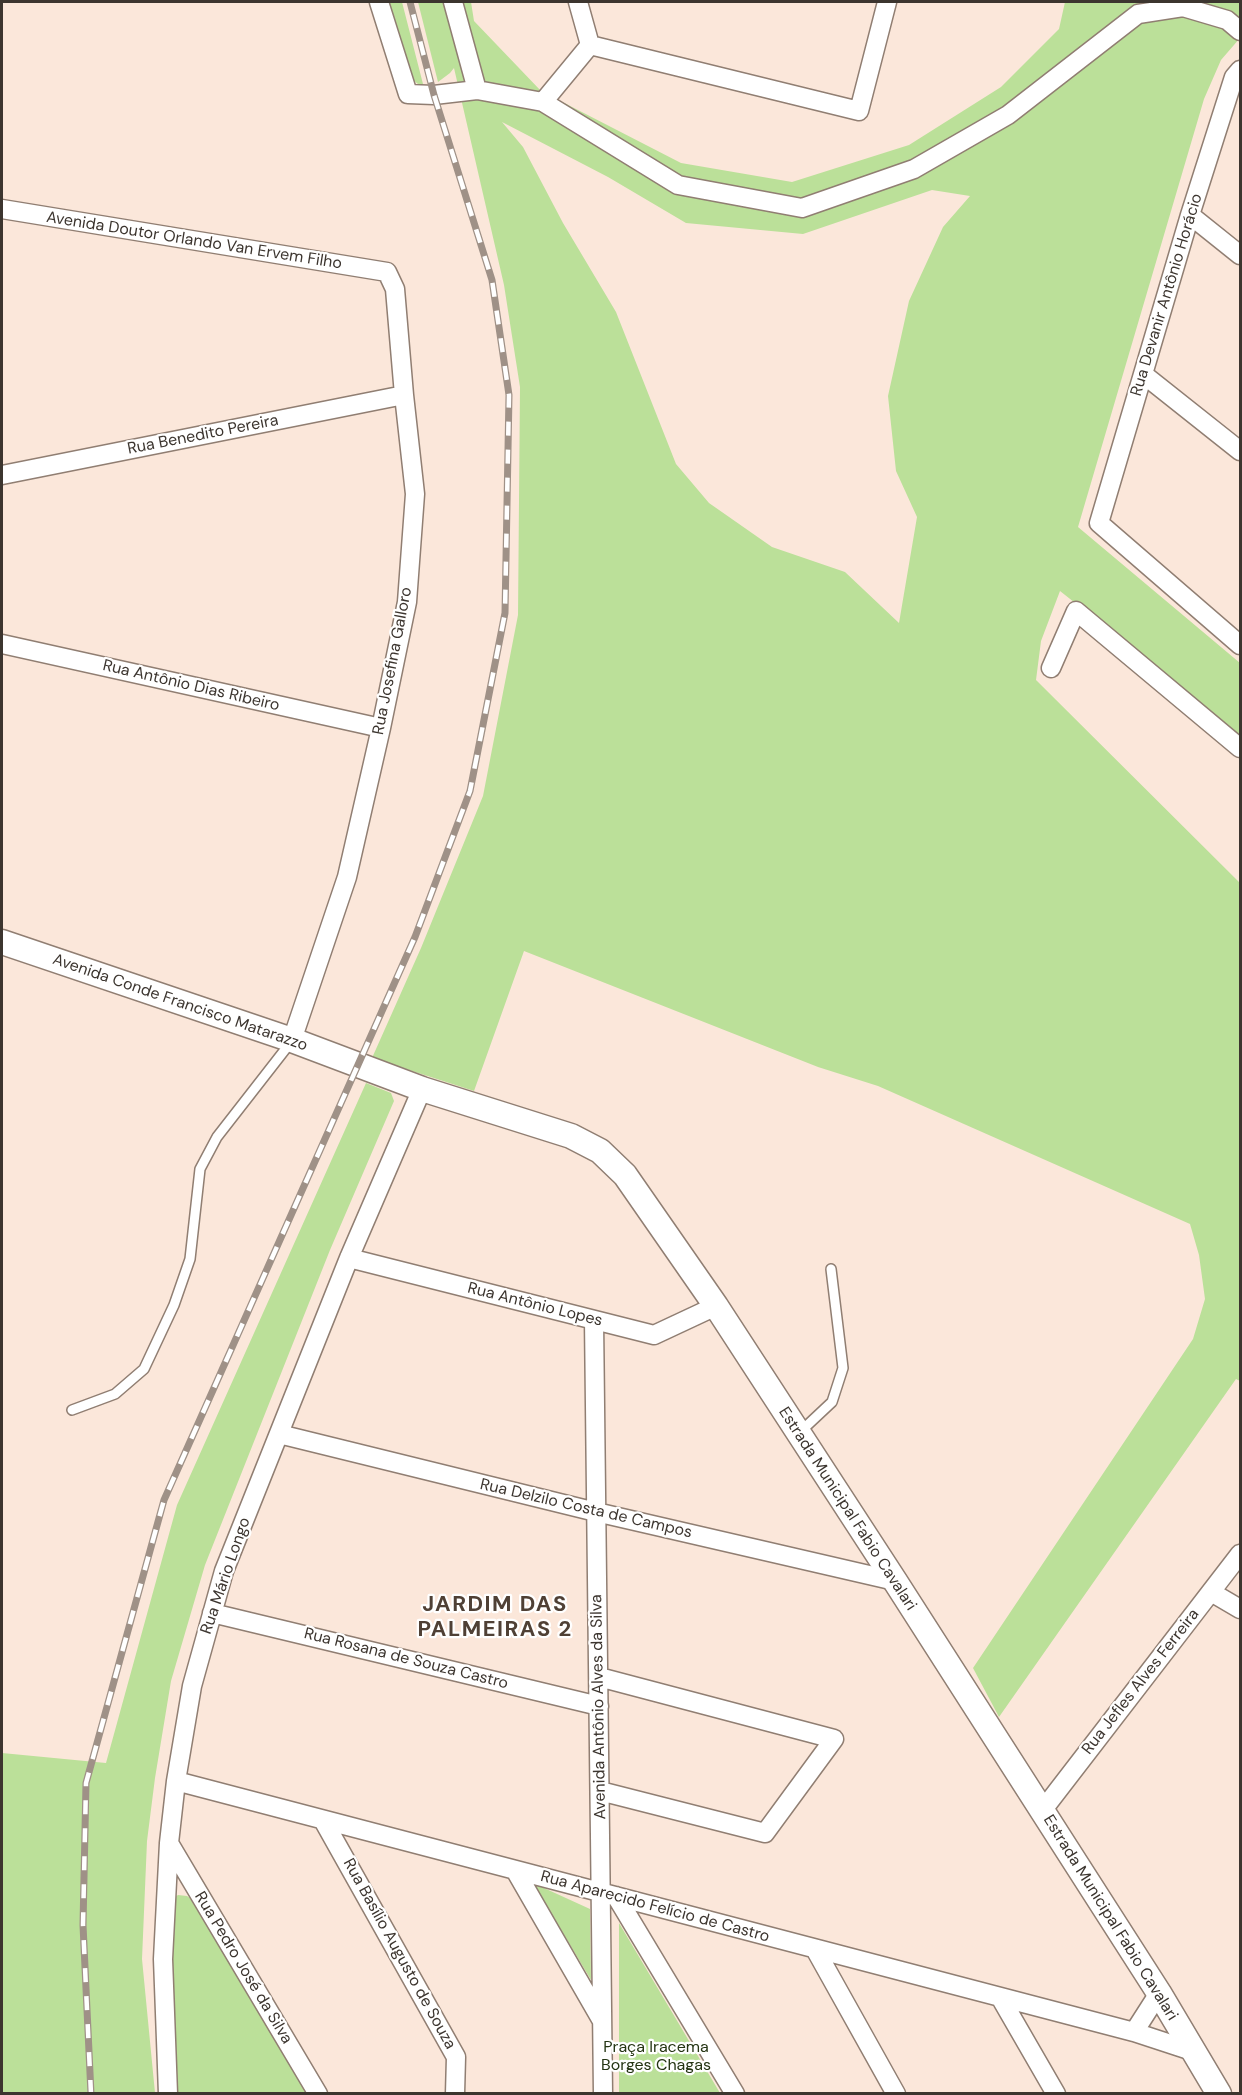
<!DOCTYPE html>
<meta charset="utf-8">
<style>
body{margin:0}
#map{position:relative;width:1242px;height:2095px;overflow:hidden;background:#fbe7da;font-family:"DM Sans",sans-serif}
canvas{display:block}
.frame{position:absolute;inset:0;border:3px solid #3c352f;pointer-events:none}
</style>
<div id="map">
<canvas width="1242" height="2095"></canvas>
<div class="frame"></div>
</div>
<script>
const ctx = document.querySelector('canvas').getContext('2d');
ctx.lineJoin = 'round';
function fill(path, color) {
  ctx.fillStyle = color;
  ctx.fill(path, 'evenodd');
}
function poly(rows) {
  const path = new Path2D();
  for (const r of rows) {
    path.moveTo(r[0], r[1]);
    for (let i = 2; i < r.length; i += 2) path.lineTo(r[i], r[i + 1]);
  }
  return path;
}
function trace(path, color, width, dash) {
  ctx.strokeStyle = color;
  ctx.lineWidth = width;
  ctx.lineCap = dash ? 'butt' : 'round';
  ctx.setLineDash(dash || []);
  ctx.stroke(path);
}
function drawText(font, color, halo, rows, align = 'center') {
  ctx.font = font + ' "DM Sans",sans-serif';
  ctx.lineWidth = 4.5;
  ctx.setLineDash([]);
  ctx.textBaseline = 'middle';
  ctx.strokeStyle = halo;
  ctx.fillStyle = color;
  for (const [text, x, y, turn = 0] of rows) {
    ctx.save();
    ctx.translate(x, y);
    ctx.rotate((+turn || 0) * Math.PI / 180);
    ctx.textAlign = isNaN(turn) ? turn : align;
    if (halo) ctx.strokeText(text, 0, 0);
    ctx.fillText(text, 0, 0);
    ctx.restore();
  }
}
const green = poly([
 [388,2,402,2,423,84,418,84,413,80],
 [418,2,471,2,474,21,541,91,681,163,792,182,909,145,1001,87,1059,29,1065,2,1240,2,1240,38,1221,60,1204,99,1078,527,1240,663,1240,737,1209,709,1060,591,1041,641,1036,680,1240,883,1240,1381,1236,1379,999,1717,973,1668,1193,1339,1205,1299,1199,1255,1190,1224,878,1086,818,1067,524,951,474,1091,372,1058,421,948,483,796,518,615,520,387,504,285,454,68,450,73,438,82],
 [502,122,608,177,686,223,803,234,932,190,970,196,943,227,909,301,888,396,896,471,917,517,899,623,845,572,772,547,709,503,676,464,616,312,563,223,523,147],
 [366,1083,391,1093,394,1101,330,1250,205,1565,171,1681,155,1778,147,1841,142,1959,155,2093,2,2093,2,1753,106,1763,177,1505],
 [533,1883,590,1909,591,1980],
 [178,1895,187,1896,190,1898,307,2093,175,2093,169,1959,175,1897],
 [619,1923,720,2093,619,2093]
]);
const lane = poly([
 [72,1410,115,1394,144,1369,174,1305,190,1259,200,1169,217,1137,291,1042],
 [800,1432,832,1402,843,1368,831,1269]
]);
const street = poly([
 [379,2,408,94,434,95,477,90,543,102,678,185,802,208,914,169,1008,115,1138,14,1183,7,1227,20,1240,31],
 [453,2,477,90],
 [590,45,859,111,887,2],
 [1240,70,1234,77,1190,215,1099,523,1240,645],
 [543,102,590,45,578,2],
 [2,209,387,272,395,289,404,395,415,494,407,602,381,728,347,877,292,1040],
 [1190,215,1240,255],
 [1143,374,1240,451],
 [2,475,404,395],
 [2,644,381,728],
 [1051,668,1076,611,1240,748],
 [349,1258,654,1335,716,1306],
 [594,1320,603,2094],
 [279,1434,596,1512,895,1581],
 [1211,1592,1240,1609],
 [212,1613,599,1706],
 [599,1677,834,1739,765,1833,600,1791],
 [176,1781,1134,2032,1195,2052],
 [1042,1811,1240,1554],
 [323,1820,456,2057,455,2094],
 [169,1843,318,2094],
 [515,1870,602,2021],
 [616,1896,735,2094],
 [815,1949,896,2094],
 [1000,1997,1056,2094],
 [1134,2032,1159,1993],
 [168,2094,163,1959,169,1843,176,1781,192,1686,224,1571,349,1258,422,1089]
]);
const secondary = poly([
 [2,942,292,1040,422,1089,571,1136,600,1151,625,1175,716,1306,895,1581,1159,1993,1219,2094]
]);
const rail = poly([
 [91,2094,83,1925,86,1783,164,1500,415,937,470,791,505,613,509,395,492,280,434,95,410,2]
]);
const streetNames = [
 ["Avenida Doutor Orlando Van Ervem Filho",194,241,9],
 ["Rua Devanir Antônio Horácio",1167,295,-73],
 ["Rua Benedito Pereira",203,435,-11],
 ["Rua Josefina Galloro",393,661,-79],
 ["Rua Antônio Dias Ribeiro",191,686,13],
 ["Avenida Conde Francisco Matarazzo",180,1003,19],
 ["Rua Antônio Lopes",535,1305,14],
 ["Rua Delzilo Costa de Campos",586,1509,13],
 ["Estrada Municipal Fabio Cavalari",847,1509,57],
 ["Rua Mário Longo",226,1576,-71],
 ["Rua Rosana de Souza Castro",406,1659,14],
 ["Rua Jefles Alves Ferreira",1141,1682,-52],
 ["Avenida Antônio Alves da Silva",599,1707,-91],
 ["Rua Aparecido Felício de Castro",655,1907,15],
 ["Estrada Municipal Fabio Cavalari",1110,1918,58],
 ["Rua Basílio Augusto de Souza",399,1954,61],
 ["Rua Pedro José da Silva",243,1968,59]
];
const parkNames = [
 ["Praça Iracema",656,2048],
 ["Borges Chagas",656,2066]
];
const districtNames = [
 ["JARDIM DAS",495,1605],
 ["PALMEIRAS 2",495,1630]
];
fill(green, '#bbe099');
trace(lane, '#907e72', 12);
trace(street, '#907e72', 21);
trace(secondary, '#907e72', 27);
trace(lane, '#fff', 9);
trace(street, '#fff', 18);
trace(secondary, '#fff', 24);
trace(rail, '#9f9187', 7);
trace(rail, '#fff', 4.5, [14]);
drawText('16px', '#3c352f', '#fff', streetNames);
drawText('16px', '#243412', '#fff', parkNames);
ctx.letterSpacing = '1.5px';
drawText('bold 22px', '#4f4035', '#fff', districtNames);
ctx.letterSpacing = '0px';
</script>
